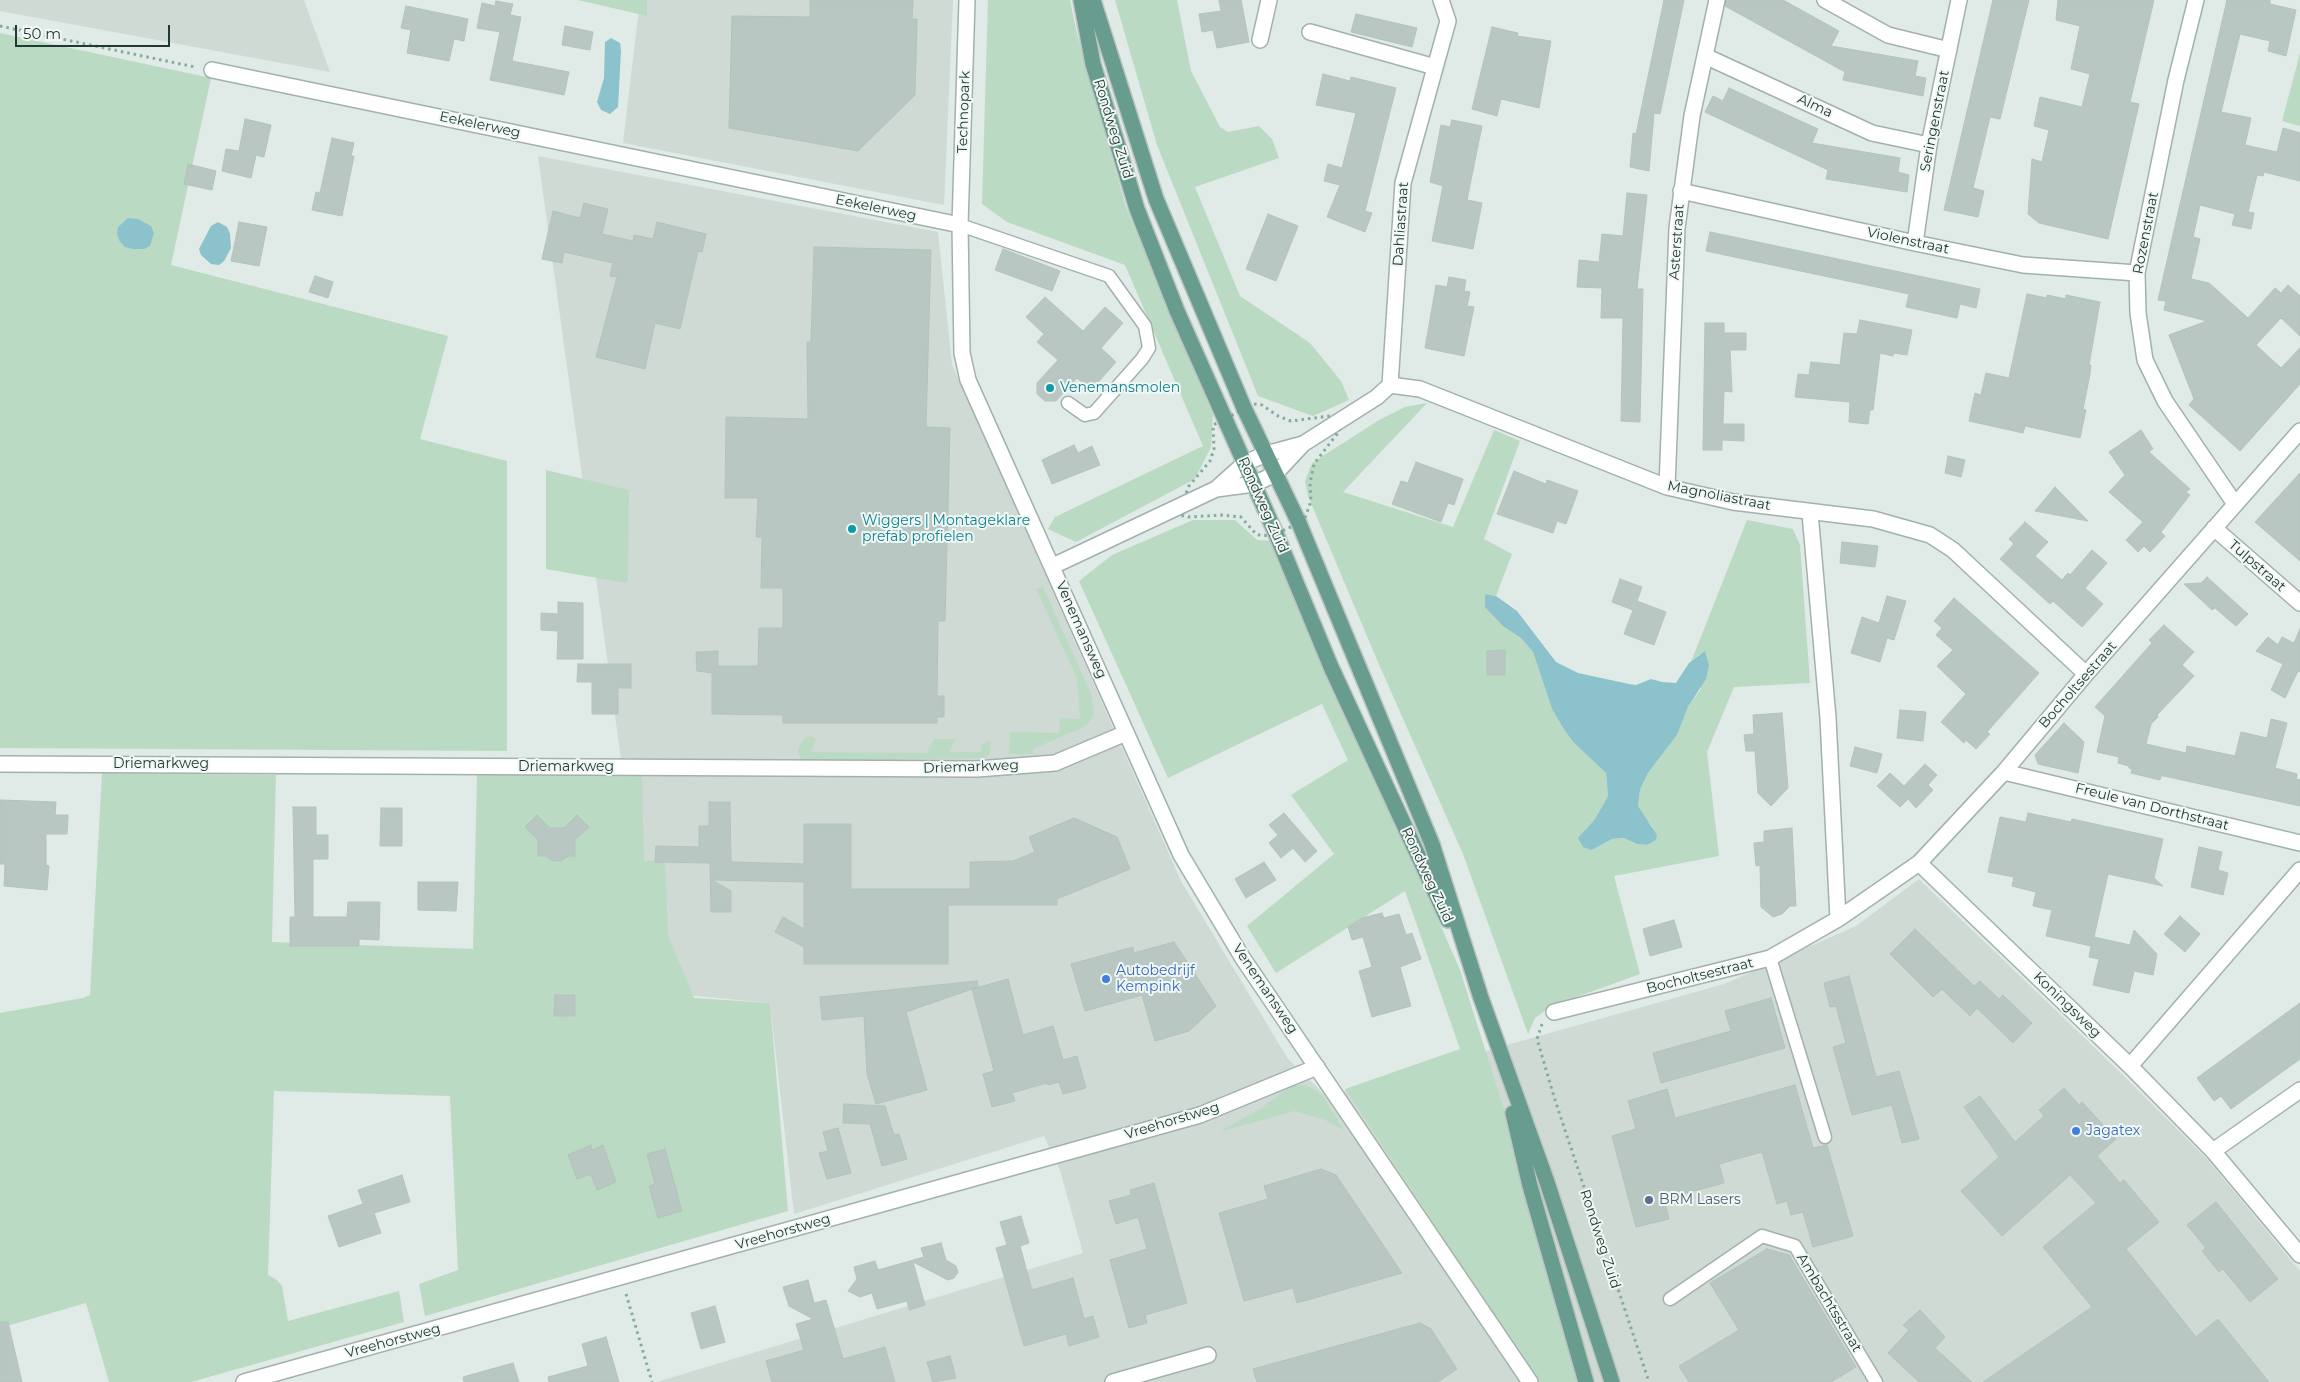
<!DOCTYPE html>
<style>
body{margin:0}
#map{position:relative;width:2300px;height:1382px;overflow:hidden;background:#e0eae6;font-family:Montserrat,sans-serif}
canvas{display:block}
.scale{position:absolute;left:15px;top:25px;width:155px;height:22px;box-sizing:border-box;border:2px solid #223933;border-top:0;padding-left:6px;font-size:15px;line-height:18px;white-space:nowrap;color:#223933;-webkit-text-stroke:4px #f0f7f4;paint-order:stroke}
</style>
<div id="map">
<canvas width="2300" height="1382"></canvas>
<div class="scale">50 m</div>
</div>
<script>
const ctx = document.querySelector('canvas').getContext('2d');
ctx.lineJoin = 'round';
function fill(path, color) {
  ctx.fillStyle = color;
  ctx.fill(path, 'evenodd');
}
function poly(rows) {
  const path = new Path2D();
  for (const r of rows) {
    path.moveTo(r[0], r[1]);
    for (let i = 2; i < r.length; i += 2) path.lineTo(r[i], r[i + 1]);
  }
  return path;
}
function trace(path, color, width, dash) {
  ctx.strokeStyle = color;
  ctx.lineWidth = width;
  ctx.lineCap = dash ? 'butt' : 'round';
  ctx.setLineDash(dash || []);
  ctx.stroke(path);
}
function drawText(font, color, halo, rows, align = 'center') {
  ctx.font = font + ' Montserrat,sans-serif';
  ctx.lineWidth = 4;
  ctx.setLineDash([]);
  ctx.textBaseline = 'middle';
  ctx.strokeStyle = halo;
  ctx.fillStyle = color;
  for (const [text, x, y, turn = 0] of rows) {
    ctx.save();
    ctx.translate(x, y);
    ctx.rotate((+turn || 0) * Math.PI / 180);
    ctx.textAlign = isNaN(turn) ? turn : align;
    if (halo) ctx.strokeText(text, 0, 0);
    ctx.fillText(text, 0, 0);
    ctx.restore();
  }
}
const built = poly([
 [0,0,304,0,330,72,0,11],
 [640,0,953,0,944,205,623,143],
 [538,156,938,232,952,364,1181,881,1288,1059,1326,1096,1724,984,1856,926,1919,879,2122,1074,2207,1159,2300,1271,2300,1382,657,1382,1083,1253,1060,1170,1044,1136,794,1214,770,1003,653,992]
]);
const green = poly([
 [578,0,647,0,647,16],
 [988,0,1070,0,1077,34,1126,207,1213,415,1211,447,1195,479,1076,542,1048,529,1055,517,1203,446,1125,265,1007,222,982,204],
 [1115,0,1177,0,1191,71,1220,127,1228,132,1259,126,1272,139,1279,158,1195,187,1240,296,1310,343,1341,381,1349,400,1313,416,1258,396,1157,145],
 [0,33,211,78,171,265,448,336,420,439,507,461,507,751,0,748],
 [2300,53,2300,126,2282,121],
 [1427,403,1343,492,1453,527,1494,430,1520,441,1484,539,1512,554,1496,596,1485,594,1506,627,1521,638,1533,652,1552,709,1563,728,1573,742,1606,773,1608,796,1595,819,1585,830,1592,850,1612,839,1624,838,1637,844,1647,845,1656,840,1652,826,1643,816,1638,806,1640,790,1648,773,1677,735,1688,707,1701,689,1700,654,1691,662,1747,520,1793,529,1800,545,1810,683,1734,687,1707,752,1719,856,1614,876,1640,974,1552,1006,1535,1018,1528,1034,1463,854,1377,660,1308,496,1305,481,1312,463,1379,420,1405,407],
 [546,470,629,490,628,580,625,583,546,569],
 [1193,520,1235,520,1257,540,1271,541,1304,612,1460,970,1524,1173,1578,1382,1538,1382,1345,1089,1460,1049,1405,891,1276,973,1247,926,1334,854,1291,795,1348,760,1322,704,1168,778,1079,581,1112,555],
 [1043,587,1091,694,1094,713,1090,722,1084,727,1033,749,1033,754,1009,754,1010,732,1059,733,1060,718,1080,719,1077,678,1036,589],
 [811,736,816,739,811,752,927,753,934,739,956,739,949,752,981,752,982,745,989,740,991,742,990,754,986,758,802,761,798,751,800,744,805,738],
 [102,773,276,775,272,942,473,949,477,774,642,776,644,861,665,861,668,935,694,998,770,1003,788,1211,425,1316,419,1284,458,1270,450,1096,274,1091,268,1275,277,1280,282,1286,288,1321,399,1291,404,1322,191,1382,109,1382,86,1303,0,1328,0,1013,83,998,90,995],
 [1303,1085,1312,1088,1322,1095,1344,1130,1325,1120,1295,1111,1219,1132,1260,1109,1291,1086]
]);
const water = poly([
 [611,38,620,43,621,51,618,107,610,114,601,110,597,102,604,78,605,42],
 [128,218,138,219,151,226,154,233,150,246,144,249,133,249,125,247,120,242,117,234,118,227],
 [218,222,227,227,230,234,231,248,224,261,219,265,211,264,201,255,199,249,211,226],
 [1485,594,1496,596,1517,611,1556,662,1578,673,1629,684,1636,685,1651,679,1662,682,1676,683,1689,663,1705,651,1709,665,1706,679,1688,707,1677,735,1648,773,1640,790,1638,806,1657,835,1656,840,1647,845,1637,844,1624,838,1612,839,1592,850,1583,847,1578,838,1595,819,1608,796,1606,773,1573,742,1563,728,1552,709,1533,652,1521,638,1503,626,1485,607]
]);
const building = poly([
 [810,0,913,0,912,19,917,19,915,95,858,151,729,128,732,16,810,17,810,0],
 [1219,0,1241,0,1249,42,1217,48,1213,30,1202,32,1199,14,1221,11,1219,0],
 [1664,0,1684,0,1660,114,1654,113,1649,171,1630,167,1633,133,1636,134,1664,0],
 [1726,0,1783,0,1839,31,1831,46,1918,61,1915,76,1926,78,1923,96,1843,80,1845,72,1725,6,1726,0],
 [1993,0,2029,0,2000,119,1990,117,1973,188,1984,191,1978,217,1944,210,1993,0],
 [2058,0,2154,0,2130,102,2139,104,2108,239,2039,223,2028,214,2032,159,2042,162,2049,130,2034,126,2040,97,2082,107,2090,74,2071,69,2080,26,2056,20,2058,0],
 [2227,0,2270,0,2270,4,2296,10,2286,56,2268,51,2270,41,2240,34,2221,112,2251,118,2245,145,2277,152,2283,128,2300,133,2300,181,2264,172,2263,176,2257,175,2248,212,2254,213,2251,229,2232,225,2235,214,2200,205,2193,237,2200,239,2191,279,2209,283,2248,318,2275,288,2281,293,2288,285,2300,296,2300,336,2281,318,2256,345,2281,368,2300,348,2300,384,2240,451,2189,405,2194,399,2169,335,2207,321,2164,310,2166,301,2158,300,2227,0],
 [496,1,513,4,510,15,521,17,512,61,569,72,564,95,490,80,500,32,477,28,482,3,495,6,496,1],
 [406,6,468,19,464,41,454,39,449,61,407,53,411,30,401,28,406,6],
 [1356,14,1417,28,1412,47,1351,32,1356,14],
 [565,26,593,32,590,50,562,45,565,26],
 [1492,27,1518,33,1517,36,1551,41,1539,108,1501,99,1497,116,1472,109,1492,27],
 [1323,74,1350,81,1351,77,1396,88,1365,211,1372,213,1365,232,1327,217,1340,185,1324,181,1328,164,1342,168,1356,113,1316,105,1323,74],
 [1729,88,1818,129,1812,143,1900,158,1898,172,1909,175,1907,192,1826,179,1828,170,1705,112,1713,96,1723,101,1729,88],
 [245,119,271,125,264,157,256,155,251,178,222,171,226,149,239,151,245,119],
 [1452,120,1482,126,1467,200,1482,203,1473,249,1432,241,1443,186,1430,182,1441,125,1450,127,1452,120],
 [332,138,354,143,351,156,354,156,342,216,312,210,316,192,320,193,332,138],
 [188,164,216,171,212,190,184,184,188,164],
 [1627,193,1647,195,1637,289,1643,289,1640,422,1621,421,1623,318,1601,318,1602,288,1577,287,1579,260,1599,262,1602,234,1623,236,1627,193],
 [584,203,608,209,602,234,633,241,634,235,653,239,657,222,706,234,702,252,698,251,680,329,655,323,645,369,596,357,617,277,610,276,613,263,564,252,562,263,542,259,553,211,580,218,584,203],
 [1268,214,1298,226,1276,281,1246,269,1268,214],
 [239,222,267,227,259,266,231,261,239,222],
 [1710,232,1980,289,1976,308,1960,304,1957,318,1906,307,1909,294,1706,251,1710,232],
 [814,247,931,250,926,427,950,428,945,621,938,621,937,696,944,696,944,717,937,717,937,723,783,723,783,715,712,714,712,673,697,671,696,652,718,651,718,666,758,666,759,628,783,628,783,588,761,588,762,537,756,537,758,498,725,498,726,417,808,419,807,342,811,342,814,247],
 [1003,249,1060,271,1052,291,995,270,1003,249],
 [315,276,333,282,328,298,309,292,315,276],
 [1449,277,1466,280,1464,291,1470,292,1467,306,1474,307,1464,356,1425,348,1436,285,1447,287,1449,277],
 [2027,294,2047,298,2047,295,2066,299,2066,295,2100,302,2089,365,2091,365,2090,374,2083,409,2086,410,2080,438,2025,426,2023,433,1969,421,1975,393,1981,395,1986,373,2009,378,2027,294],
 [1045,297,1083,331,1105,307,1123,323,1101,348,1116,362,1091,390,1077,378,1056,401,1045,401,1037,394,1037,383,1058,360,1037,342,1044,334,1026,317,1045,297],
 [1860,320,1912,330,1907,355,1894,353,1893,356,1880,353,1873,410,1870,410,1868,424,1849,422,1850,402,1795,397,1798,374,1809,375,1811,362,1840,365,1844,333,1857,334,1860,320],
 [1705,323,1724,323,1724,333,1746,333,1746,350,1730,350,1732,392,1724,391,1723,424,1744,424,1744,441,1722,440,1722,450,1703,450,1705,323],
 [2141,430,2153,449,2149,452,2190,489,2186,492,2190,495,2161,532,2165,536,2150,552,2144,546,2138,552,2126,540,2143,522,2109,492,2125,475,2109,452,2141,430],
 [1074,445,1078,453,1092,446,1100,465,1052,484,1042,460,1074,445],
 [1948,456,1965,460,1961,477,1945,473,1948,456],
 [1416,462,1463,479,1454,505,1448,503,1441,522,1392,504,1401,481,1408,483,1416,462],
 [1514,471,1546,484,1547,480,1578,491,1566,524,1557,521,1553,533,1497,514,1514,471],
 [2300,473,2300,561,2255,522,2300,473],
 [2055,487,2088,521,2035,511,2055,487],
 [2025,522,2048,542,2035,556,2062,580,2068,573,2070,575,2092,550,2107,563,2085,588,2103,604,2082,627,2053,601,2050,604,2000,559,2014,544,2009,539,2025,522],
 [1842,542,1878,546,1875,567,1840,563,1842,542],
 [2207,577,2248,614,2236,626,2215,608,2212,610,2184,584,2201,583,2207,577],
 [1620,579,1642,587,1637,601,1666,612,1654,645,1624,634,1633,610,1612,602,1620,579],
 [1887,596,1906,601,1894,640,1887,638,1880,662,1851,653,1862,617,1879,623,1887,596],
 [1954,598,2039,673,1987,732,1990,734,1976,749,1966,740,1964,743,1941,722,1966,694,1937,666,1953,650,1936,635,1942,628,1934,621,1954,598],
 [558,602,583,603,583,659,557,659,558,631,541,630,541,613,558,614,558,602],
 [2164,625,2194,652,2182,665,2194,676,2157,715,2158,717,2151,724,2146,744,2186,753,2187,746,2235,756,2241,732,2267,738,2271,719,2287,723,2275,768,2297,774,2296,779,2300,780,2300,806,2164,776,2161,776,2160,780,2131,773,2132,769,2129,768,2129,766,2118,763,2119,757,2097,752,2105,716,2095,707,2152,643,2149,640,2164,625],
 [2300,629,2300,672,2298,671,2285,698,2271,690,2283,664,2256,651,2268,637,2278,645,2282,637,2294,643,2300,629],
 [1505,650,1505,675,1487,675,1487,651,1505,650],
 [578,664,631,664,631,688,618,688,618,714,592,714,592,682,577,682,578,664],
 [1900,710,1926,712,1923,741,1897,738,1900,710],
 [1782,713,1788,788,1771,806,1758,793,1755,751,1746,751,1744,735,1754,734,1753,715,1782,713],
 [2064,723,2084,742,2078,773,2038,764,2035,755,2064,723],
 [1855,747,1882,754,1877,773,1850,766,1855,747],
 [1925,764,1937,775,1928,785,1933,790,1916,808,1908,799,1900,807,1877,786,1890,773,1904,786,1925,764],
 [0,800,56,802,55,815,68,815,67,834,46,834,46,865,49,866,47,890,4,886,5,864,0,864,0,800],
 [709,802,730,802,731,862,804,864,804,824,851,824,851,889,970,889,970,862,1013,861,1035,852,1029,837,1074,818,1117,837,1130,869,1057,899,1057,905,948,905,948,964,804,964,804,947,775,932,783,917,804,929,804,882,712,880,731,891,731,912,711,912,710,863,655,862,656,846,699,847,699,826,709,826,709,802],
 [293,807,316,807,316,835,328,835,328,859,313,859,313,917,347,917,348,902,380,902,379,940,359,939,359,946,290,946,290,917,295,917,293,807],
 [381,808,402,808,402,846,380,846,381,808],
 [1284,813,1317,851,1305,862,1293,848,1281,858,1269,843,1278,835,1269,825,1284,813],
 [2028,813,2071,822,2072,819,2163,839,2154,878,2163,886,2108,874,2094,937,2130,945,2134,930,2157,954,2153,975,2134,971,2129,993,2093,985,2099,959,2089,957,2091,946,2046,936,2052,910,2033,906,2036,892,2012,886,2014,877,1988,872,2000,817,2026,822,2028,813],
 [537,815,550,828,564,828,577,815,589,827,575,840,575,856,569,856,560,861,553,861,546,856,538,856,538,840,525,827,537,815],
 [1792,828,1796,906,1790,906,1782,914,1773,917,1761,907,1760,865,1756,866,1754,843,1764,842,1764,831,1792,828],
 [2199,847,2222,852,2218,870,2228,873,2223,895,2191,887,2199,847],
 [1264,862,1276,880,1246,898,1235,879,1264,862],
 [418,882,458,882,456,911,418,910,418,882],
 [1382,913,1384,918,1399,914,1406,935,1412,933,1421,959,1400,967,1411,1006,1372,1017,1359,971,1372,967,1363,937,1352,940,1348,927,1362,918,1382,913],
 [2180,916,2200,934,2185,952,2164,934,2180,916],
 [1674,920,1682,947,1650,956,1643,929,1674,920],
 [1915,929,1974,986,1980,981,1999,999,2003,995,2032,1023,2013,1043,1977,1008,1970,1016,1942,989,1933,997,1890,954,1915,929],
 [1174,942,1216,1006,1189,1031,1155,1041,1142,995,1085,1011,1071,964,1133,947,1134,953,1174,942],
 [1849,976,1876,1077,1899,1071,1919,1139,1902,1143,1892,1105,1852,1115,1833,1047,1846,1043,1836,1006,1830,1007,1824,983,1849,976],
 [1008,979,1023,1035,1053,1026,1063,1060,1077,1056,1086,1088,1063,1094,1059,1082,1048,1085,1047,1083,1012,1093,1015,1101,992,1107,983,1074,994,1071,972,989,1008,979],
 [977,981,978,987,906,1012,927,1090,876,1104,867,1074,864,1016,822,1020,820,997,977,981],
 [555,995,575,995,575,1016,554,1016,555,995],
 [1771,998,1785,1048,1661,1083,1653,1053,1731,1031,1725,1011,1771,998],
 [2300,1003,2300,1059,2231,1109,2221,1096,2214,1101,2197,1078,2300,1003],
 [1795,1085,1813,1148,1827,1145,1853,1236,1813,1247,1803,1212,1791,1215,1787,1201,1777,1204,1762,1152,1719,1164,1724,1183,1664,1199,1669,1219,1636,1227,1612,1136,1636,1129,1628,1101,1667,1089,1675,1118,1795,1085],
 [2064,1088,2079,1105,2082,1102,2116,1139,2097,1156,2120,1183,2124,1180,2159,1222,2126,1249,2196,1337,2218,1319,2269,1382,1983,1382,2092,1307,2043,1247,2096,1203,2070,1175,2002,1236,1961,1191,1999,1157,1964,1107,1980,1096,2015,1142,2044,1116,2039,1110,2064,1088],
 [844,1104,885,1106,894,1135,899,1134,907,1159,882,1166,870,1124,843,1123,844,1104],
 [838,1128,851,1173,827,1179,819,1153,828,1151,823,1132,838,1128],
 [591,1145,592,1150,603,1145,616,1182,597,1190,591,1174,577,1179,568,1155,591,1145],
 [665,1149,682,1211,658,1218,649,1186,655,1184,647,1154,665,1149],
 [1321,1169,1336,1175,1402,1273,1297,1303,1293,1288,1244,1301,1219,1213,1268,1199,1264,1186,1321,1169],
 [402,1175,410,1202,374,1213,381,1233,339,1247,328,1216,363,1204,358,1190,402,1175],
 [1154,1183,1187,1303,1145,1315,1147,1323,1129,1328,1110,1260,1147,1249,1138,1217,1116,1224,1109,1201,1131,1195,1130,1190,1154,1183],
 [2216,1202,2278,1279,2250,1302,2223,1269,2219,1272,2202,1251,2206,1248,2187,1225,2216,1202],
 [1021,1216,1029,1243,1020,1246,1032,1290,1073,1278,1084,1319,1093,1316,1099,1337,1069,1346,1066,1334,1024,1346,996,1248,1007,1245,1000,1222,1021,1216],
 [941,1243,946,1260,956,1266,958,1272,954,1278,948,1280,913,1262,925,1305,909,1310,907,1301,877,1309,872,1293,860,1297,848,1291,857,1279,854,1267,875,1261,878,1270,924,1257,921,1248,941,1243],
 [1767,1249,1789,1255,1856,1367,1831,1382,1689,1382,1679,1366,1739,1330,1710,1283,1767,1249],
 [808,1280,814,1303,826,1300,843,1359,885,1347,895,1382,772,1382,766,1361,804,1350,796,1324,813,1319,789,1306,783,1287,808,1280],
 [715,1306,725,1342,701,1349,691,1313,715,1306],
 [1920,1310,1945,1337,1935,1348,1972,1382,1919,1382,1888,1353,1909,1330,1903,1325,1920,1310],
 [0,1322,8,1322,22,1382,0,1382,0,1322],
 [1420,1323,1431,1329,1457,1369,1438,1382,1257,1382,1253,1369,1420,1323],
 [606,1337,619,1382,549,1382,548,1377,588,1366,582,1344,606,1337],
 [950,1356,956,1378,933,1382,927,1362,950,1356],
 [513,1363,519,1382,464,1382,463,1377,513,1363]
]);
const path = poly([
 [0,26,195,67],
 [1254,404,1262,405,1278,416,1291,421,1330,416,1347,417,1337,434,1314,464,1310,483,1311,501,1305,518,1299,523,1276,534,1262,536,1256,534,1241,517,1223,515,1188,517,1167,512,1183,501,1189,486,1210,461,1214,449,1213,425,1254,404],
 [1542,1024,1537,1039,1555,1100,1649,1382],
 [626,1294,652,1382]
]);
const lane = poly([
 [960,225,1109,276,1145,326,1149,348,1142,359,1094,413,1085,415,1068,403],
 [1770,958,1825,1137],
 [1670,1299,1762,1236,1795,1246,1876,1382]
]);
const street = poly([
 [967,0,960,225,962,353,968,380,1181,855,1242,957,1530,1382],
 [1825,0,1888,35,1949,50],
 [2196,0,2176,80,2137,273,2138,313,2145,360,2165,401,2235,504],
 [1310,32,1435,67],
 [1260,40,1269,0],
 [1705,56,1872,133,1929,145],
 [212,70,960,225],
 [1681,191,1915,243,2023,265,2137,273],
 [1915,243,1929,145,1959,0],
 [1390,385,1403,183,1448,21,1441,0],
 [1667,487,1677,228,1692,116,1717,0],
 [1216,489,1254,484,1275,474,1303,444,1377,397,1390,385,1420,389,1667,487,1733,502,1873,519,1930,535,1953,550,2086,674],
 [1810,513,1828,718,1838,919],
 [2214,528,2300,603],
 [1053,566,1216,489,1245,463,1266,454,1303,444],
 [0,764,977,769,1055,763,1126,733],
 [2004,772,2300,843],
 [1919,863,2130,1066,2213,1151,2300,1255],
 [1554,1012,1770,958,1838,919,1919,863,2004,772,2086,674,2300,431],
 [2130,1066,2300,870],
 [2213,1151,2300,1090],
 [244,1382,1200,1115,1317,1067],
 [1113,1382,1208,1355]
]);
const primary = poly([
 [1081,0,1093,64,1137,209,1177,311,1276,534,1331,667,1448,920],
 [1093,0,1156,199,1244,408,1299,523,1432,844,1481,998,1547,1182,1612,1382],
 [1513,1113,1530,1186,1586,1382]
]);
const markers = [
 [1050,388,5,"#0f9aa8"],
 [852,529,5,"#0f9aa8"],
 [1106,979,5,"#3f7fe0"],
 [2076,1131,5,"#3f7fe0"],
 [1649,1200,5,"#5c6f8a"]
];
const streetNames = [
 ["Alma",1815,106,25],
 ["Technopark",964,112,-88],
 ["Seringenstraat",1935,121,-79],
 ["Eekelerweg",480,125,12],
 ["Rondweg Zuid",1113,129,73],
 ["Eekelerweg",876,208,12],
 ["Dahliastraat",1401,224,-86],
 ["Rozenstraat",2146,233,-79],
 ["Violenstraat",1908,241,12],
 ["Asterstraat",1677,242,-86],
 ["Magnoliastraat",1719,496,11],
 ["Rondweg Zuid",1263,505,66],
 ["Tulpstraat",2257,566,41],
 ["Venemansweg",1081,630,66],
 ["Bocholtsestraat",2078,685,-49],
 ["Driemarkweg",161,764],
 ["Driemarkweg",566,767],
 ["Driemarkweg",971,767,-2],
 ["Freule van Dorthstraat",2152,807,14],
 ["Rondweg Zuid",1427,875,65],
 ["Bocholtsestraat",1700,976,-14],
 ["Venemansweg",1265,989,56],
 ["Koningsweg",2067,1005,44],
 ["Vreehorstweg",1172,1121,-17],
 ["Vreehorstweg",783,1232,-16],
 ["Rondweg Zuid",1600,1239,72],
 ["Ambachtsstraat",1829,1303,59],
 ["Vreehorstweg",393,1341,-15]
];
const cultureNames = [
 ["Venemansmolen",1060,388],
 ["Wiggers | Montageklare",862,521],
 ["prefab profielen",862,537]
];
const shopNames = [
 ["Autobedrijf",1116,971],
 ["Kempink",1116,987],
 ["Jagatex",2086,1131]
];
const serviceNames = [
 ["BRM Lasers",1659,1200]
];
fill(built, '#cfdad5');
fill(green, '#bbdac3');
fill(water, '#8cc2cc');
fill(building, '#b9c7c2');
trace(building, '#b3c3bc', 1);
trace(lane, '#a3b1ad', 15);
trace(street, '#a3b1ad', 18);
trace(primary, '#bdc4c2', 18);
trace(path, '#83ab9e', 3, [2.5, 4]);
trace(lane, '#fff', 12);
trace(street, '#fff', 15);
trace(primary, '#689c8e', 15);
for (const [x, y, r, color] of markers) {
  const dot = new Path2D();
  dot.arc(x, y, r, 0, 2 * Math.PI);
  ctx.fillStyle = color;
  ctx.fill(dot);
  trace(dot, '#f0f7f4', 2);
}
drawText('14px', '#223933', '#f0f7f4', streetNames);
drawText('14px', '#0d838f', '#f0f7f4', cultureNames, 'left');
drawText('14px', '#366cbe', '#f0f7f4', shopNames, 'left');
drawText('14px', '#4e5e75', '#f0f7f4', serviceNames, 'left');
</script>
